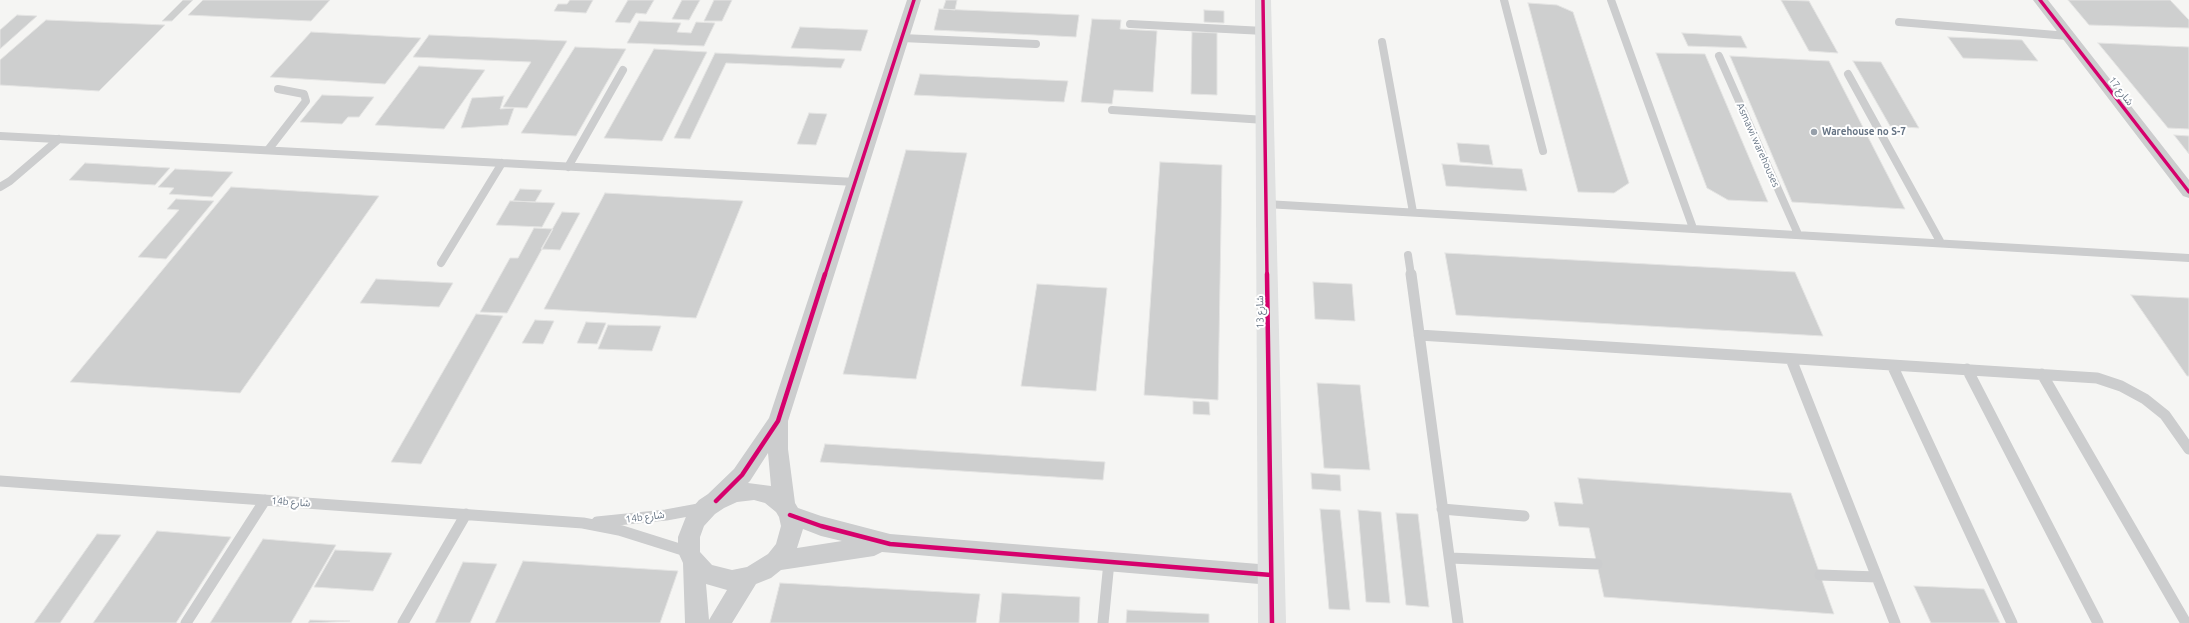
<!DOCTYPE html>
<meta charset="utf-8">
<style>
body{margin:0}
canvas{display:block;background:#f5f5f3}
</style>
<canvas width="2189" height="623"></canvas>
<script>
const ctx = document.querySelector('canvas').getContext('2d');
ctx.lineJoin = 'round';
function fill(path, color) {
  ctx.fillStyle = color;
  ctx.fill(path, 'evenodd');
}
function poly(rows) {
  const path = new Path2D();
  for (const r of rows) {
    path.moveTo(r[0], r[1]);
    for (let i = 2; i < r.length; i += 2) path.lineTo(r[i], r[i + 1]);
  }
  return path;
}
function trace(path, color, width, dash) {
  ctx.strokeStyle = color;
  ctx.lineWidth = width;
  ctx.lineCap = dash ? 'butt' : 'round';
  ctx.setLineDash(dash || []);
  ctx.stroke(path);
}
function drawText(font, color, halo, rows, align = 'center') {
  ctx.font = font + ' Ubuntu,"Noto Sans Arabic",sans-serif';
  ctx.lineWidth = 4;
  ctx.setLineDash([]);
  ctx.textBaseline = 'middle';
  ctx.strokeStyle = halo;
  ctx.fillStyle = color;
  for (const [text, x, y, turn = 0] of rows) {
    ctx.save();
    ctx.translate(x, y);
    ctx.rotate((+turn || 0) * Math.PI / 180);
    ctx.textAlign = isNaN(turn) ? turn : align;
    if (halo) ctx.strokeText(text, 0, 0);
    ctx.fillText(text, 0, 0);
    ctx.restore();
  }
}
const building = poly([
 [183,0,193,0,172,21,162,21,183,0],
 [203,0,330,0,311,21,188,15,203,0],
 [570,0,593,0,586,13,554,11,558,4,567,4,570,0],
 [628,0,654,0,646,14,636,13,630,23,615,22,628,0],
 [682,0,700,0,689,20,672,19,682,0],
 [714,0,732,0,722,21,704,21,714,0],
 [946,0,957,0,955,10,943,9,946,0],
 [1781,0,1809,1,1838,53,1809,51,1781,0],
 [2068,0,2170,0,2189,20,2189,28,2089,25,2068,0],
 [1528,3,1557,5,1573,12,1629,183,1614,193,1578,192,1528,3],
 [939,9,1079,15,1076,37,934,30,939,9],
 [1204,10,1224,11,1224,23,1204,22,1204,10],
 [17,15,37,16,0,49,0,30,17,15],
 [1092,19,1121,20,1120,29,1157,31,1153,92,1114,90,1112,104,1081,102,1092,19],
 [46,20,165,25,99,91,0,85,0,60,46,20],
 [639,21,681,23,677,32,691,33,696,22,715,23,704,46,627,43,639,21],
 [800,27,868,30,861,51,791,48,800,27],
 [311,32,421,38,385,84,270,77,311,32],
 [1192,32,1217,33,1217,95,1191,94,1192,32],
 [1682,33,1741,36,1747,48,1688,46,1682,33],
 [429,35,567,41,527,108,503,107,531,62,413,57,429,35],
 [1948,37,2022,40,2038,61,1963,58,1948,37],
 [2098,43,2189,47,2189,129,2168,128,2098,43],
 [575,47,626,49,576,136,521,133,575,47],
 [654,49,707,52,662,141,604,138,654,49],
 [715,53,845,59,841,68,726,63,690,139,674,138,715,53],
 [1656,53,1705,54,1768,202,1728,200,1707,188,1656,53],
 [1730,56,1829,61,1905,209,1792,202,1730,56],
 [1853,61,1881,62,1919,128,1890,126,1853,61],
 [419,66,485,70,444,129,375,125,419,66],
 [920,74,1068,81,1064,102,914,95,920,74],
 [322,95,374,97,359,117,348,117,342,124,300,122,322,95],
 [504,96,500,109,514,108,508,125,461,128,472,98,504,96],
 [809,113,827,114,816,145,797,144,809,113],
 [2174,135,2189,136,2189,154,2174,135],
 [1457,143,1489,145,1493,165,1460,162,1457,143],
 [906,150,967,153,916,379,843,374,906,150],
 [1160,162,1222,165,1218,400,1144,395,1160,162],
 [85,163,170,168,155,185,69,180,85,163],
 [1442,164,1522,169,1527,191,1446,186,1442,164],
 [175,169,233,172,212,197,169,194,174,188,158,187,175,169],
 [231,187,379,196,240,393,70,382,231,187],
 [520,189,542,190,535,202,513,201,520,189],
 [605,193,743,201,696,318,544,309,605,193],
 [176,199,214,201,166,259,138,257,179,210,167,209,176,199],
 [510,201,513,201,555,203,542,227,496,225,510,201],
 [562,212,580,213,560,250,541,249,562,212],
 [534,228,553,229,507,313,480,312,510,258,518,258,534,228],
 [1445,253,1795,272,1823,336,1456,315,1445,253],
 [376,279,453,283,439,307,360,303,376,279],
 [1313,282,1352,284,1355,321,1315,319,1313,282],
 [1037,284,1107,288,1096,391,1021,386,1037,284],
 [2131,295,2189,298,2189,376,2187,376,2131,295],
 [476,314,503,316,421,464,391,462,476,314],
 [535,320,554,321,543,344,522,343,535,320],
 [586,322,606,323,597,344,577,343,586,322],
 [608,325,661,326,652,351,598,349,608,325],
 [1317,383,1360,385,1370,470,1324,468,1317,383],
 [1193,401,1209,402,1210,415,1193,414,1193,401],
 [825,444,1105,462,1103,480,820,462,825,444],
 [1311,473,1340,475,1341,491,1312,489,1311,473],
 [1578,478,1791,493,1834,614,1604,597,1589,528,1559,526,1554,502,1583,504,1578,478],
 [1320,509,1340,510,1350,610,1329,609,1320,509],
 [1358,510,1381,512,1390,603,1366,602,1358,510],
 [1396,513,1418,514,1429,607,1406,605,1396,513],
 [157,531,231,537,176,623,93,623,157,531],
 [97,534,121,535,60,623,34,623,97,534],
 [263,539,336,545,291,623,210,623,263,539],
 [335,550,392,553,373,591,314,587,335,550],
 [523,561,678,571,660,623,495,623,523,561],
 [463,562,497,564,470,623,435,623,463,562],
 [780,583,980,594,976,623,770,623,780,583],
 [1914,586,1984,589,2000,623,1931,623,1914,586],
 [1002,593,1080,597,1079,623,999,623,1002,593],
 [1127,610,1209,614,1209,623,1126,623,1127,610],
 [310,620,350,621,308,623,310,620]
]);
const laneFar1 = poly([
 [1504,0,1543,151],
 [1611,0,1693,228],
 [1899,22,2068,36],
 [1130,24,1264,31],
 [902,38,1036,44],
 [1382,42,1413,212],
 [1719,56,1798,234],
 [1848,74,1941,243],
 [1112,110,1265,120],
 [0,136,855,182],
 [268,150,306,101,304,94,278,89],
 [568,167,623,70],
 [0,187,10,181,59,139],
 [1266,204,2189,258],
 [1408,255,1411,275],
 [441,263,502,163]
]);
const lane = poly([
 [1411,274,1458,623],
 [1419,335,2097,378,2121,386,2145,399,2165,415,2189,449],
 [1791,359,1895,623],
 [1892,365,2012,623],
 [1967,369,2098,623],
 [2042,374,2186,623],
 [0,481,583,523,619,530,689,552],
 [1442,509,1524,516],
 [597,522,666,515,704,508],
 [1450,558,1597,564],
 [1820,575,1877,577],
 [186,623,265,500],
 [403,623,466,514],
 [1103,623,1109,562]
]);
const street = poly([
 [907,0,921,0,788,421,788,449,795,503,798,508,821,516,890,534,1271,565,1279,568,1282,575,1279,582,1271,585,882,552,874,556,781,570,771,578,756,584,732,623,685,623,683,563,678,552,678,537,687,514,699,500,708,494,734,469,769,418,907,0],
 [768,453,771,486,748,483,750,481,768,453],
 [754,500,765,503,776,512,779,517,781,526,776,544,768,554,747,567,732,570,712,565,700,552,700,537,704,526,715,514,724,508,737,502,754,500],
 [803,529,821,536,842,541,797,548,803,529],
 [706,584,727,590,709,620,706,584],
 [2033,0,2048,0,2189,180,2189,198,2183,196,2033,0]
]);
const secondary = poly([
 [1255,0,1271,0,1286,623,1258,623,1255,0]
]);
const cyclewayFar1 = poly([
 [1263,0,1267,275],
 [2040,0,2189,192],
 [825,275,914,0]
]);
const cycleway = poly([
 [1267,274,1272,623],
 [716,501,742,475,778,421,825,274],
 [790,515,821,526,890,544,1271,575]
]);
const markers = [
 [1814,132,4,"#97a0aa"]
];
const streetNames = [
 ["شارع 17",2121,91,52],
 ["Asmawi warehouses",1758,145,66],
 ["شارع 13",1260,312,-91],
 ["14b شارع",291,502,4],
 ["14b شارع",645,517,-7]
];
const poiNames = [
 ["Warehouse no S-7",1822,132]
];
fill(building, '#cecfcf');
trace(building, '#e4e4e3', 1);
trace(laneFar1, '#cccdce', 8);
trace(lane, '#cccdce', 11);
fill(street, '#cccdce');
fill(secondary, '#e0e1e1');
trace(cyclewayFar1, '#d6006c', 3.5);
trace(cycleway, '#d6006c', 4.5);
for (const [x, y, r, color] of markers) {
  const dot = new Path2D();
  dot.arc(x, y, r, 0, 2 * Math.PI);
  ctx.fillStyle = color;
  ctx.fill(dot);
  trace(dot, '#fff', 1.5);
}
drawText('10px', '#657383', '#fff', streetNames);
drawText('bold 10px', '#657383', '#fff', poiNames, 'left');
</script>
